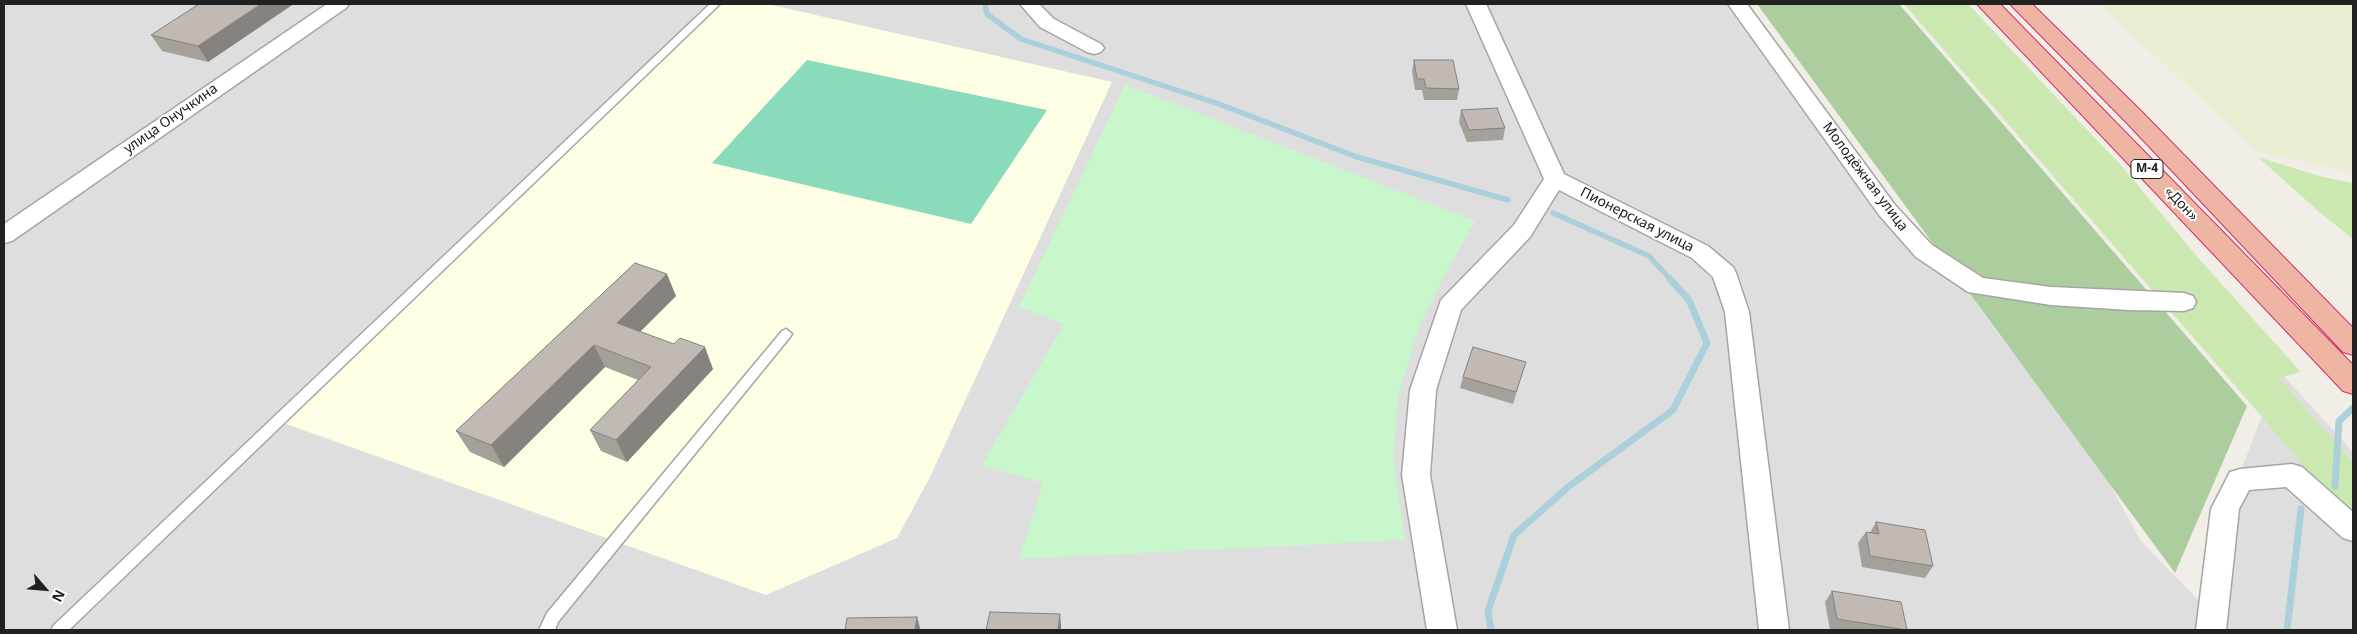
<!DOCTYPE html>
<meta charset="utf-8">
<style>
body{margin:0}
#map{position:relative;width:2357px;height:634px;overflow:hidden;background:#f1eee8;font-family:"Noto Sans",sans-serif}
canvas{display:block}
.frame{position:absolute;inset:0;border:5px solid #212121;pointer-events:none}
.north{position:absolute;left:20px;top:564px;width:50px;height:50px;-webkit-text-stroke:4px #fff;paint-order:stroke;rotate:117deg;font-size:14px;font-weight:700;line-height:20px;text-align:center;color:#212121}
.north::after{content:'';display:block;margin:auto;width:18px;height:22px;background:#212121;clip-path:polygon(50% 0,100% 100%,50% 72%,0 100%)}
</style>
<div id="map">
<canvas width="2357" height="634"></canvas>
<div class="frame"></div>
<div class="north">N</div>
</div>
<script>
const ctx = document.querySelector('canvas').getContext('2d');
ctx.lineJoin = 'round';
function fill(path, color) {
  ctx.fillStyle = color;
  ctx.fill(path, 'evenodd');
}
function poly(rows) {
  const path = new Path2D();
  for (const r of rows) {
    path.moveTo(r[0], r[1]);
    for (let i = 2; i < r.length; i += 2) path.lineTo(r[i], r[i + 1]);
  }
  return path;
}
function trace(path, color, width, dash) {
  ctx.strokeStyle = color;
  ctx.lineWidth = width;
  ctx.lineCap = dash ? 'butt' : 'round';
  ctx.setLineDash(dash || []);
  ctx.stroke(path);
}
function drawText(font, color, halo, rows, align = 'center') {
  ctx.font = font + ' "Noto Sans",sans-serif';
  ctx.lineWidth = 4;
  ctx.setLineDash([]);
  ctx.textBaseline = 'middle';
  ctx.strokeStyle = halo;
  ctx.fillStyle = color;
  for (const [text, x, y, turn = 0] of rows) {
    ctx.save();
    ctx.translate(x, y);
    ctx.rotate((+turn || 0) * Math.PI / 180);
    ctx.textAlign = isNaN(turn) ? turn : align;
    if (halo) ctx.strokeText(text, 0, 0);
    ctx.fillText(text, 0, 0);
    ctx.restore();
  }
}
const residential = poly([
 [4,4,1739,4,1760,22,1864,179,1963,284,1998,334,2086,442,2141,541,2203,605,2237,481,2279,371,2353,452,2353,630,4,630]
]);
const education = poly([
 [717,4,767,4,1112,82,929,479,897,538,766,595,275,420]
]);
const farmland = poly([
 [2099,4,2353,4,2353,173,2257,151]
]);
const grass = poly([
 [1904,4,1968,4,2125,170,2200,260,2301,372,2279,378,2353,463,2353,523,2310,484,2296,456],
 [2258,157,2323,177,2353,183,2353,239,2318,211]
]);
const forest = poly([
 [1757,4,1899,4,2247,406,2175,573]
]);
const park = poly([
 [1125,85,1475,221,1444,276,1419,328,1398,395,1393,459,1405,540,1019,559,1043,483,982,465,1064,324,1019,307]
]);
const pitch = poly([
 [807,60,1047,110,971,224,712,163]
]);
const streamFar1 = poly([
 [985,4,987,14,1021,39,1219,104,1357,157,1508,200],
 [1553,213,1649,256,1671,280]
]);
const stream = poly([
 [2335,486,2339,421,2353,408],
 [1491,630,1488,611,1514,535,1568,487,1673,410,1707,343,1689,300,1670,279],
 [2287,630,2301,509]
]);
const service = poly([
 [710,4,720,4,69,630,51,630,54,625,710,4],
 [786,329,792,334,790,337,558,622,555,630,539,630,547,613,782,331,786,329]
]);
const minor = poly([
 [327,4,349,4,346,8,12,241,4,243,4,224,327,4],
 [1020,4,1039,4,1054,19,1101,44,1104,48,1101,52,1094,54,1087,52,1040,27,1020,4],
 [1466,4,1486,4,1564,174,1708,246,1733,267,1736,273,1749,312,1789,630,1759,630,1725,312,1713,277,1692,258,1559,190,1530,237,1461,310,1436,390,1430,475,1457,630,1427,630,1402,475,1410,390,1441,300,1514,225,1544,179,1466,4],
 [1728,4,1747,4,1895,205,1932,245,1983,278,2051,287,2184,293,2193,296,2196,302,2193,308,2184,311,2129,310,2051,305,1968,292,1916,257,1879,215,1728,4],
 [2292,464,2302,467,2353,512,2353,541,2343,538,2286,487,2249,490,2239,509,2226,630,2196,630,2211,509,2230,472,2240,469,2292,464]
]);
const trunk = poly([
 [1977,4,2000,4,2353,365,2353,394,2343,391,1977,4],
 [2010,4,2032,4,2142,112,2353,328,2353,355,2343,352,2126,122,2010,4]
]);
const wall = poly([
 [292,5,208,62,162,51,151,35],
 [1414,60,1459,89,1457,100,1424,100,1422,90,1415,90,1412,71],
 [1461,110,1505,128,1503,140,1467,142,1459,122],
 [635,263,676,296,640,331,713,369,627,462,601,451,590,430,638,380,605,367,504,467,470,452,456,431],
 [1526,362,1513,404,1460,388,1463,377],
 [1876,522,1933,566,1925,578,1862,567,1858,543,1866,532,1870,533],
 [1832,591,1907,630,1830,630,1825,602]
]);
const shadedWall = poly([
 [261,4,291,4,292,5,208,62,198,46],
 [667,274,676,296,627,345,617,323],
 [594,345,605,367,504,467,491,445],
 [705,347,713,369,627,462,616,440],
 [1060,614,1061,625,1061,630,1058,630],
 [917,617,920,628,920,630,915,630]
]);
const building = poly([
 [199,4,261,4,198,46,151,35,199,4],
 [1414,60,1453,60,1459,89,1426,88,1424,79,1417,79,1414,60],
 [1497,108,1505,128,1469,130,1461,110,1497,108],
 [635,263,667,274,617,323,674,344,680,338,705,347,616,440,590,430,651,367,594,345,491,445,456,431,635,263],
 [1473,347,1526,362,1516,392,1463,377,1473,347],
 [1876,522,1925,530,1933,566,1870,556,1866,532,1879,534,1876,522],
 [1832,591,1901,602,1907,630,1837,619,1832,591],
 [990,612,1060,614,1058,630,986,630,990,612],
 [917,617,915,630,845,630,847,618,917,617]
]);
const shields = [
 [2147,169,32]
];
const shieldNames = [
 ["М-4",2147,169]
];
const streetNames = [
 ["улица Онучкина",171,119,-35],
 ["Молодёжная улица",1865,177,53],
 ["«Дон»",2181,204,46],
 ["Пионерская улица",1637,220,27]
];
fill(residential, '#dfdede');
fill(education, '#fefee4');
fill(farmland, '#eceed4');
fill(grass, '#cbe8b1');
fill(forest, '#acce9f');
fill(park, '#c8f7cc');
fill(pitch, '#8adbbc');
trace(streamFar1, '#abd0dc', 5.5);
trace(stream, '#abd0dc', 7);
trace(service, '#a5a5a5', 3);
trace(minor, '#a5a5a5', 3);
trace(trunk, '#d43067', 2);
fill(service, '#fff');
fill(minor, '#fff');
fill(trunk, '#eeb4a4');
fill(wall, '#a6a09b');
fill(shadedWall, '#87827e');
fill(building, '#c1bab4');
trace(building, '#87827e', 1);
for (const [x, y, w] of shields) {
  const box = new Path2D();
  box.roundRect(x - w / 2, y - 9.5, w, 19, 4);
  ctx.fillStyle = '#fff';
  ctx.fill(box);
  trace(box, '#212121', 1);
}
drawText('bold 12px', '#212121', null, shieldNames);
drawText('14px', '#212121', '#fff', streetNames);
</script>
